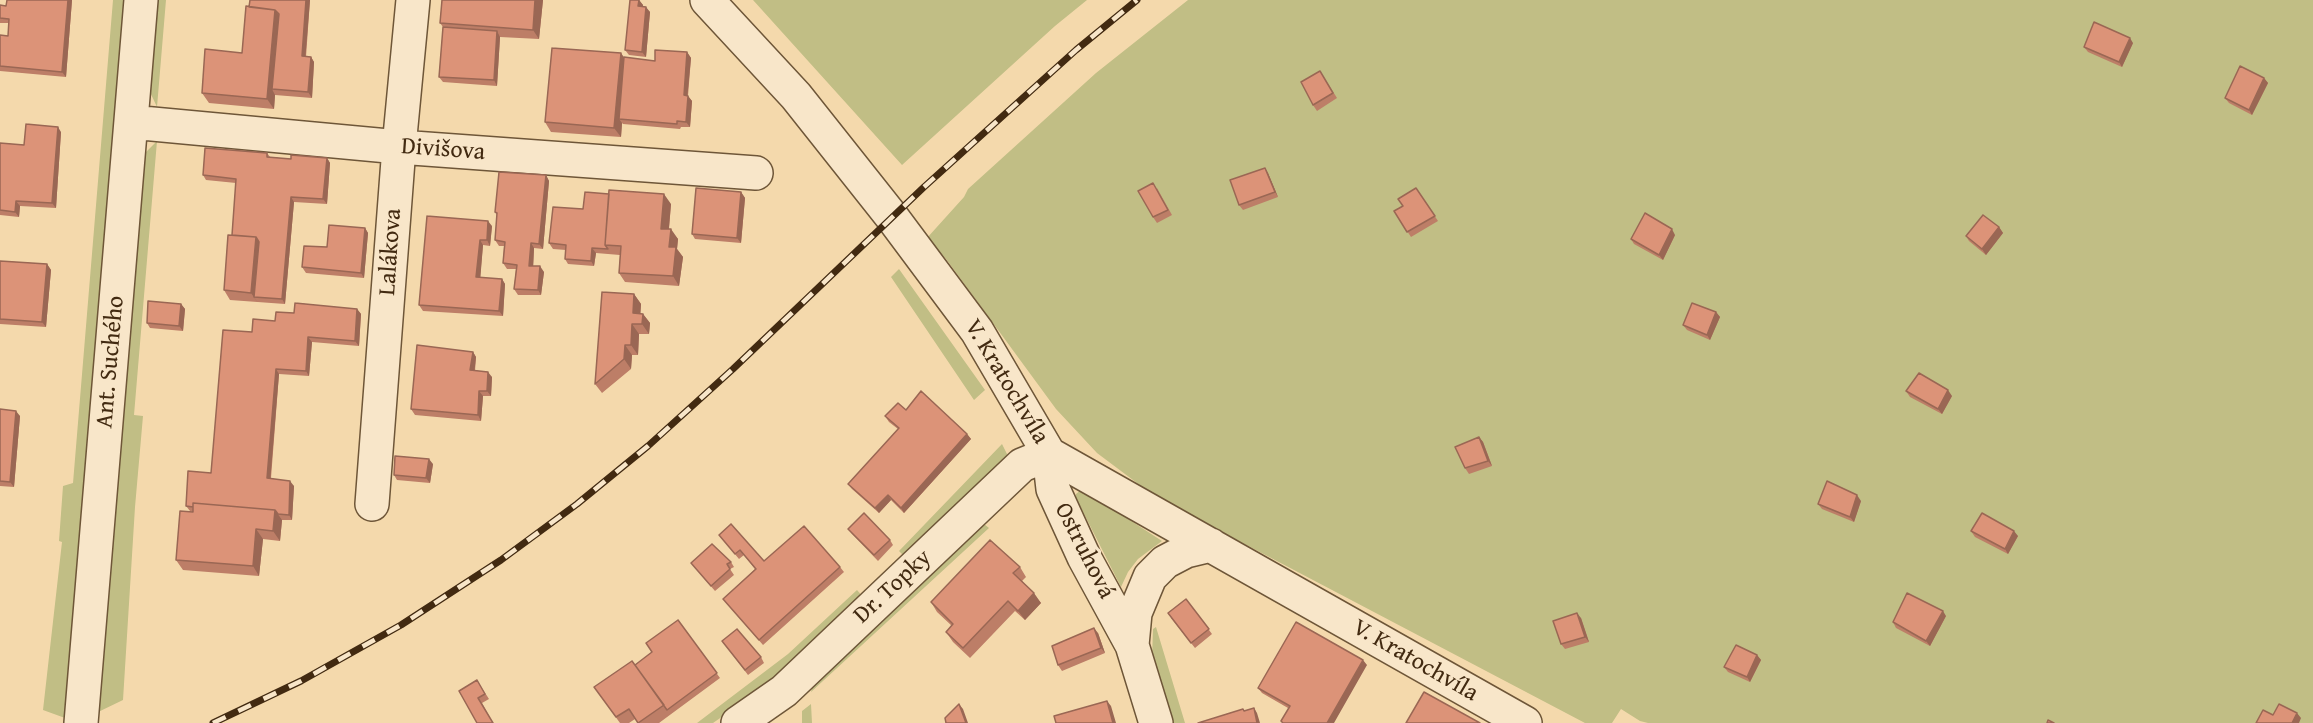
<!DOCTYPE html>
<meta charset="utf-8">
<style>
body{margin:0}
canvas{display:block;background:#f4d9ac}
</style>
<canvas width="2313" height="723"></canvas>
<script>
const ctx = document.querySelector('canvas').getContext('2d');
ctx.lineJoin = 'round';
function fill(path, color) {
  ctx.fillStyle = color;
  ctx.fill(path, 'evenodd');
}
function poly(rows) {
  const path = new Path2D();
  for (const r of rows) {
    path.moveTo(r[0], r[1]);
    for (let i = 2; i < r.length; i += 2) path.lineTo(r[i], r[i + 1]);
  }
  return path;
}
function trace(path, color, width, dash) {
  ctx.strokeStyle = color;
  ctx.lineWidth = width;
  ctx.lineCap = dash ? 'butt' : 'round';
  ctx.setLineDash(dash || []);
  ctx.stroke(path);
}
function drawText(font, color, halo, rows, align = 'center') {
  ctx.font = font + ' "Gentium Book Plus",serif';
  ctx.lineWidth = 6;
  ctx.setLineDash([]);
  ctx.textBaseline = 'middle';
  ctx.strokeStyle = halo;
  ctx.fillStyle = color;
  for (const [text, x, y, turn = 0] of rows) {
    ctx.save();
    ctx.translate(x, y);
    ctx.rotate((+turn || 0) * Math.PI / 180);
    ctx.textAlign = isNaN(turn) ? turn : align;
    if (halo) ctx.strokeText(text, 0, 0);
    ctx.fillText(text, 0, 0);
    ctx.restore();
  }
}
const green = poly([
 [113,0,124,0,65,718,43,710,62,542,59,541,63,486,73,483],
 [157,0,166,0,157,107,150,92],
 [753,0,1087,0,1055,26,902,165],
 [1188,0,2313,0,2313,723,1648,723,1640,721,1621,709,1612,723,1585,723,1235,539,1141,486,1097,453,1056,409,946,259,927,238,964,197,968,189,1096,73],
 [157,141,134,415,143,416,135,507,123,700,94,714,116,505,143,155],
 [899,269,985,390,974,400,891,277],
 [1002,444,1008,456,905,557,899,551],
 [1082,489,1162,541,1138,559,1128,572,1121,587,1076,498,1076,494],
 [984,524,989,528,811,692,814,680],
 [857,590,864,598,795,661,759,691,713,723,697,723,788,654],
 [1156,627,1185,723,1172,723,1152,658,1153,629],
 [811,704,812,723,802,723,802,711]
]);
const minor = poly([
 [707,0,796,96,892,217,977,331,1049,454,1525,723],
 [131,122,399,147,756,173],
 [372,504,399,147,413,0],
 [1132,645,1135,613,1150,577,1165,562,1186,551,1211,545],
 [81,723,141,0],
 [738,723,784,691,1022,465,1049,454,1053,489,1084,557,1132,645,1156,723]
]);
const rail = poly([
 [213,723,301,681,401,625,501,560,577,504,648,446,733,369,924,187,1076,50,1137,0]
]);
const wall = poly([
 [7,0,72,0,66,77,0,71,0,35,8,36,9,23,0,23,0,5,6,6],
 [310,0,306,57,311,57,314,62,312,98,275,95,274,109,209,103,202,93,242,53,249,7],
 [442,0,543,0,539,39,500,37,497,86,443,82,439,77,443,27,440,23],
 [639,0,643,5,643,6,650,12,646,57,629,55,625,50],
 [2133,43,2122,67,2088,52,2084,47],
 [687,52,691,58,688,96,692,101,690,127,681,127,680,129,623,124,622,123,621,137,551,132,545,122,624,57,655,61],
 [1320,71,1337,98,1317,111,1313,105],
 [2264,78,2268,83,2252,115,2229,103,2225,98],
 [61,132,56,208,20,206,19,217,0,215,0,143,24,145],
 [267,153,270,157,291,159,327,158,330,163,327,204,294,202,285,304,230,300,224,290,232,235,236,183,206,180,203,175],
 [1265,168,1268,173,1278,197,1243,210,1239,205],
 [546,175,549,181,543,249,534,248,533,266,544,272,541,295,518,295,514,289,516,269,507,269,503,263,504,246,499,246,495,240,497,215,495,212],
 [1157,188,1172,215,1157,223,1153,217],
 [1416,188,1438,221,1411,237,1394,211,1403,206],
 [741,192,745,198,741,243,695,239,692,234],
 [671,204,669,229,678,239,677,249,683,257,679,286,625,282,619,273,620,255,596,253,594,266,568,264,565,259,566,250,553,249,549,243,583,209],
 [492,226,490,246,483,245,480,278,502,279,505,284,503,316,423,311,419,305],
 [1999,227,2003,233,1986,255,1969,241,1966,236],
 [365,228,368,233,364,278,306,273,302,267,327,247],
 [1675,235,1663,260,1634,244,1631,239],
 [0,261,47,264,51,270,46,327,0,324],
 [634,294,641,304,640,314,643,314,650,323,649,334,639,334,638,355,632,355,631,369,602,393,595,384],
 [181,304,185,309,183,331,150,328,147,323],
 [357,309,361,314,359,346,312,342,309,376,279,374,271,478,294,486,292,520,282,520,280,541,263,539,259,576,183,570,176,560,193,512,190,511,186,506,211,473,252,332,294,313],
 [1716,312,1720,317,1710,340,1687,330,1683,325],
 [473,352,476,357,475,371,492,377,491,396,483,396,481,421,415,415,411,409],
 [1906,391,1952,396,1942,414,1910,397],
 [0,409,20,416,14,487,0,486],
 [906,410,967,434,971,439,904,513,891,500,879,513,852,489,848,484,898,429,889,422,885,416],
 [1479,437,1483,442,1492,466,1469,474,1465,468],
 [433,464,430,483,397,480,394,475],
 [1861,501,1854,522,1822,509,1818,504],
 [848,529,890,540,893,545,878,561,852,534],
 [1971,531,2018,536,2008,554,1975,537],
 [719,535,764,561,840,567,844,572,763,645,723,599,755,569,744,555,739,559],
 [731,562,734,567,730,569,734,575,715,591,691,563],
 [1020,567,1026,577,1022,581,1041,603,1025,620,1015,611,970,658,953,642,946,632,952,626,937,612,931,602],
 [1186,599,1212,634,1195,648,1171,618],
 [1946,616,1930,646,1896,628,1893,622],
 [1581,618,1589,642,1565,649,1561,644],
 [678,620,720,678,659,723,638,723,635,719,629,723,620,723,594,687,635,665,652,652],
 [1098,633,1105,653,1062,671,1058,665],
 [722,641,761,657,764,663,748,675],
 [1757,655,1761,660,1750,682,1728,672,1724,667],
 [1367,665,1288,708,1262,693,1258,688],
 [480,685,489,699,482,703,493,723,477,723,459,691]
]);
const shadedWall = poly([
 [68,0,72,0,66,77,62,72],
 [306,0,310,0,305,62,302,56],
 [535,0,543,0,539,39,533,30],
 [639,0,643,5,642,11,638,6],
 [646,7,650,12,646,57,642,52],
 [275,10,282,19,272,89,275,95,274,109,267,99],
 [497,31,500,37,497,86,494,80],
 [2130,38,2133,43,2122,67,2119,62],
 [687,52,691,58,687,100,684,95],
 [621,53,628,63,619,119,622,123,621,137,614,128],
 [311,57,314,62,312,98,308,92],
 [2264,78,2268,83,2252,115,2249,110],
 [688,96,692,101,690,127,686,122],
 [58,127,61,132,56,208,52,203],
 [327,158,330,163,327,204,323,199],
 [1265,168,1268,173,1278,197,1275,192],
 [546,175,549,181,543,249,539,244],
 [741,192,745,198,741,243,737,238],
 [664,194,671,204,668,238,661,229],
 [291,197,294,202,285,304,282,299],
 [16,201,20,206,19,217,15,212],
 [488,221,492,226,490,246,487,240],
 [1999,227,2003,233,1986,255,1982,249],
 [365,228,368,233,364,278,361,273],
 [671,229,678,239,677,249,683,257,679,286,673,276,669,247],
 [1672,229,1675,235,1663,260,1659,255],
 [256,237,263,247,254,297,258,303,251,293],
 [480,240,483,245,480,282,476,277],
 [531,243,534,248,533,271,529,266],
 [592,248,596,253,594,266,591,261],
 [47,264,51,270,46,327,42,322],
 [540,266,544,272,541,295,538,290],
 [502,279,505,284,503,316,499,311],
 [634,294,641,304,640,323,633,313],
 [181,304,185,309,183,331,179,326],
 [357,309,361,314,359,346,355,341],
 [1716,312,1720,317,1710,340,1707,335],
 [643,314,650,323,649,334,642,324],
 [632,324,639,334,638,355,631,345],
 [308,337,312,342,309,376,306,371],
 [625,345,632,355,631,369,624,359],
 [473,352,476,357,474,375,470,370],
 [276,369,279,374,270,483,267,478],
 [488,372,492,377,491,396,487,391],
 [1948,390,1952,396,1942,414,1938,409],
 [479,391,483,396,481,421,478,415],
 [16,411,20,416,14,487,10,482],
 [967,434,971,439,904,513,901,508],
 [1479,437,1483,442,1492,466,1488,461],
 [429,459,433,464,430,483,426,478],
 [290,481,294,486,292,520,289,515],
 [888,495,891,500,879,513,875,508],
 [1857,495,1861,501,1854,522,1850,517],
 [275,510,282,520,280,541,273,531],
 [256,529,263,539,259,576,253,566],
 [2014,531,2018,536,2008,554,2005,549],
 [1034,593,1041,603,1025,620,1018,611],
 [1943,611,1946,616,1930,646,1926,641],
 [1577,613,1581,618,1589,642,1585,637],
 [1094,628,1098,633,1105,653,1101,648],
 [1757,655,1761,660,1750,682,1747,677],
 [1363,660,1367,665,1334,723,1327,723],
 [1107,701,1111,706,1116,723,1113,723],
 [959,704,963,709,968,723,966,723],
 [1254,708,1257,713,1260,723,1257,723],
 [2297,713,2301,718,2299,723,2292,723]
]);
const building = poly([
 [7,0,68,0,62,72,0,66,0,35,8,36,9,19,0,18,0,5,6,6,7,0],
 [250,0,306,0,302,56,311,57,308,92,272,89,279,14,275,10,249,7,250,0],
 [442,0,535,0,533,30,440,23,442,0],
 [630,0,639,0,638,6,646,7,642,52,625,50,630,0],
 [246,6,275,10,267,99,202,93,205,49,242,53,246,6],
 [2094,22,2130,38,2119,62,2084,47,2094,22],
 [443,27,497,31,494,80,439,77,443,27],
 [552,48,621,53,614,128,545,122,552,48],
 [655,50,687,52,684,95,688,96,686,122,677,121,677,124,619,119,624,57,655,61,655,50],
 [2240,66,2264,78,2249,110,2225,98,2240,66],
 [1320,71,1333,93,1313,105,1301,82,1320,71],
 [26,124,58,127,52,203,16,201,15,212,0,210,0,143,24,145,26,124],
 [205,148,267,153,267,157,291,159,291,155,327,158,323,199,291,197,282,299,254,297,259,242,256,237,232,235,236,179,203,175,205,148],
 [1265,168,1275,192,1239,205,1230,180,1265,168],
 [499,172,546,175,539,244,531,243,529,266,540,266,538,290,514,289,517,265,503,263,505,242,495,240,497,213,495,212,499,172],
 [1153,183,1168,210,1153,217,1138,191,1153,183],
 [696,188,741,192,737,238,692,234,696,188],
 [1416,188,1435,216,1407,232,1394,211,1403,206,1398,199,1416,188],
 [609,190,664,194,661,229,671,229,669,247,676,247,673,276,619,273,621,246,605,245,609,190],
 [585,192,609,194,605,245,608,249,592,248,591,261,565,259,566,245,549,243,553,207,583,209,585,192],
 [1645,213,1672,229,1659,255,1631,239,1645,213],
 [1983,215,1999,227,1982,249,1966,236,1983,215],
 [427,216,488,221,487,240,480,240,476,277,502,279,499,311,419,305,427,216],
 [329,225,365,228,361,273,302,267,304,246,327,247,329,225],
 [228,235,256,237,251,293,224,290,228,235],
 [0,261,47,264,42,322,0,319,0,261],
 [602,292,634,294,633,313,643,314,642,324,632,324,631,345,625,345,624,359,595,384,602,292],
 [148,301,181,304,179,326,147,323,148,301],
 [295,303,357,309,355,341,308,337,306,371,276,369,267,478,290,481,289,515,278,514,275,510,193,503,193,507,186,506,188,471,211,473,223,330,252,332,253,319,275,321,276,312,294,313,295,303],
 [1692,303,1716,312,1707,335,1683,325,1692,303],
 [417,345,473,352,470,370,488,372,487,391,479,391,478,415,411,409,417,345],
 [1919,373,1948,390,1938,409,1906,391,1919,373],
 [921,391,967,434,901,508,888,495,875,508,848,484,899,428,885,416,898,403,906,410,921,391],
 [0,409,16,411,10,482,0,481,0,409],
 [1479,437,1488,461,1465,468,1455,447,1479,437],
 [395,456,429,459,426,478,394,475,395,456],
 [1827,481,1857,495,1850,517,1818,504,1827,481],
 [193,503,275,510,273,531,256,529,253,566,176,560,180,511,193,512,193,503],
 [864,513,890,540,874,555,848,529,864,513],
 [1982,513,2014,531,2005,549,1971,531,1982,513],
 [731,524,764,561,804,526,840,567,759,640,723,599,756,569,740,550,735,554,719,535,731,524],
 [990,540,1020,567,1013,573,1034,593,1018,611,1008,601,963,648,946,632,953,624,931,602,990,540],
 [712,544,731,562,727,564,730,569,711,586,691,563,712,544],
 [1907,593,1943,611,1926,641,1893,622,1907,593],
 [1186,599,1209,629,1191,643,1168,613,1186,599],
 [1577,613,1585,637,1561,644,1553,621,1577,613],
 [678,620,717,673,667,710,635,665,652,652,646,643,678,620],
 [1296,622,1363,660,1327,723,1283,723,1281,721,1290,706,1258,688,1296,622],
 [1094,628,1101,648,1058,665,1052,646,1094,628],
 [737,629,761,657,745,670,722,641,737,629],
 [1736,645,1757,655,1747,677,1724,667,1736,645],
 [632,661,664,705,638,723,629,709,616,717,594,687,632,661],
 [477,680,485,694,478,698,493,723,477,723,459,691,477,680],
 [1424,692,1480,723,1406,723,1424,692],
 [1107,701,1113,723,1056,723,1054,716,1107,701],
 [959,704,966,723,946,723,945,718,959,704],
 [2279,704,2297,713,2292,723,2256,723,2263,710,2273,715,2279,704],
 [1254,708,1257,723,1198,723,1243,709,1244,711,1254,708],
 [2048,720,2054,723,2047,723,2048,720]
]);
const streetNames = [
 ["Divišova",443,150,4],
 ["Lalákova",391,252,-86],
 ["Ant. Suchého",111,362,-85],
 ["V. Kratochvíla",1006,382,59],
 ["Ostruhová",1084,551,63],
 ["Dr. Topky",893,587,-43],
 ["V. Kratochvíla",1415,661,30]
];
fill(green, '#c1be85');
trace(minor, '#6e5638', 36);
trace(minor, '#f8e6c9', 33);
trace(rail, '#422a11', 7);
trace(rail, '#f8e6c9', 4.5, [14]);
fill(wall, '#bd7e67');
fill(shadedWall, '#9a6754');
fill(building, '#dc9378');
trace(building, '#9a6754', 1.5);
drawText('24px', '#422a11', '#f8e6c9', streetNames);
</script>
